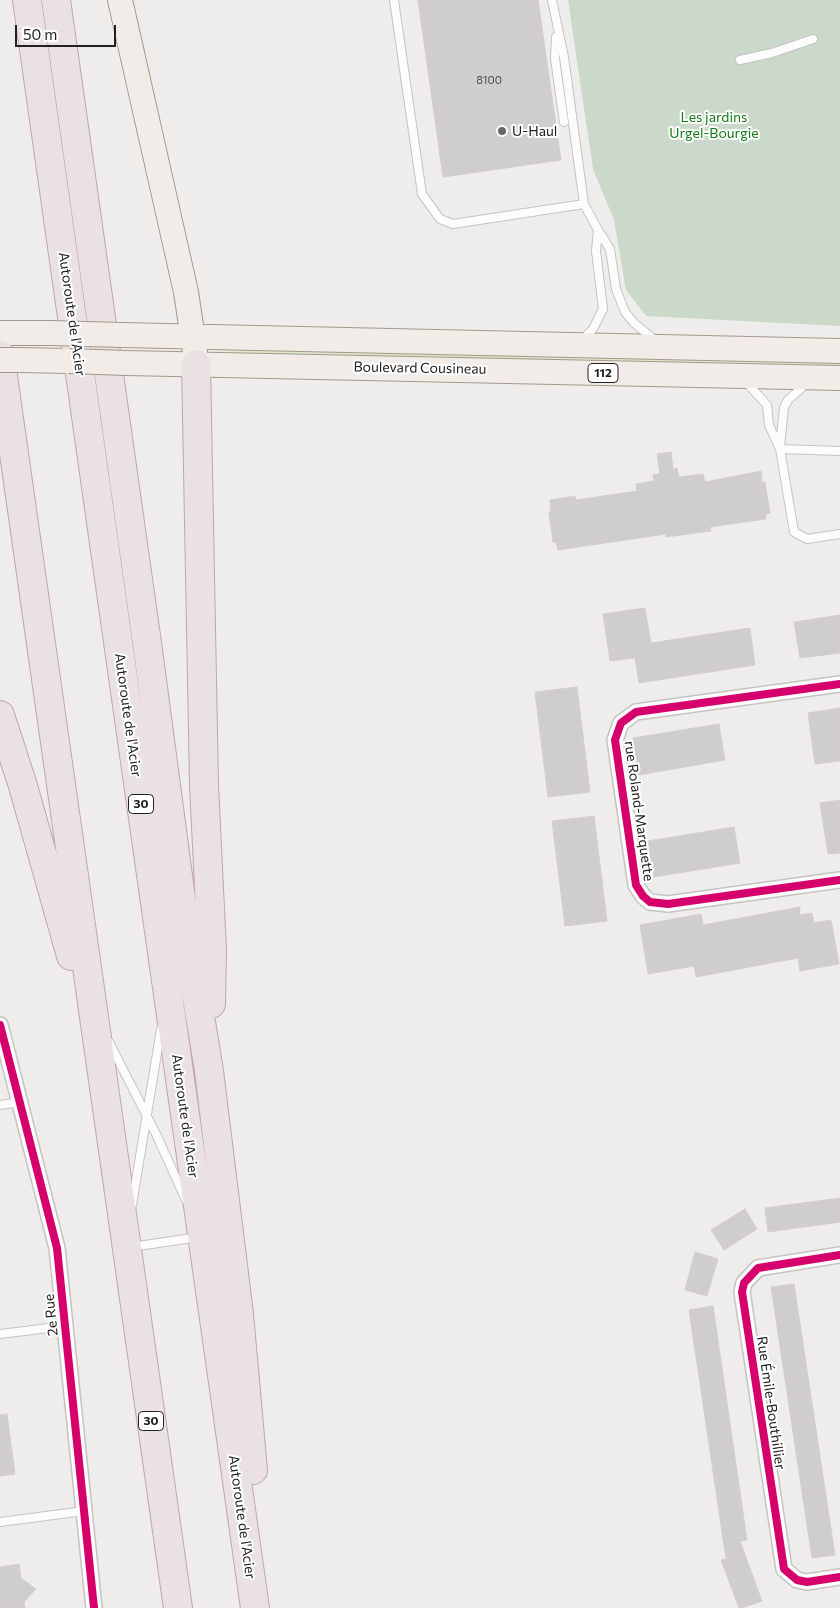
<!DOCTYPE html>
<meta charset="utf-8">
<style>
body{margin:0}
#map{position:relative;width:840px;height:1608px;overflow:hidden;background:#efedeb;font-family:Commissioner,sans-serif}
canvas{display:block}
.scale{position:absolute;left:15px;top:25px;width:101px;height:22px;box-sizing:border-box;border:2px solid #212121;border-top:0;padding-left:6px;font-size:15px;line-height:18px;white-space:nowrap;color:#212121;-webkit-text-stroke:4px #fff;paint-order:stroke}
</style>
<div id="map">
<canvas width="840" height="1608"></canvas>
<div class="scale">50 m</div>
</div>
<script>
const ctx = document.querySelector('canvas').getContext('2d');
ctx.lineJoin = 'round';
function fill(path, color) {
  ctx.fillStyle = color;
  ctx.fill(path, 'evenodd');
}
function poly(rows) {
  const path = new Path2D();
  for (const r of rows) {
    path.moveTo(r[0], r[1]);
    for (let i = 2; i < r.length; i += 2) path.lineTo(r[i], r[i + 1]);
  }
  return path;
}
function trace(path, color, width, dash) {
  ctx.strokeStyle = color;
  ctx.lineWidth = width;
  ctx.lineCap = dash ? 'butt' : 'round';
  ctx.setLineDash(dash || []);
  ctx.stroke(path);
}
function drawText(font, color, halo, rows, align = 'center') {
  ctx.font = font + ' Commissioner,sans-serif';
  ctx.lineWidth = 4;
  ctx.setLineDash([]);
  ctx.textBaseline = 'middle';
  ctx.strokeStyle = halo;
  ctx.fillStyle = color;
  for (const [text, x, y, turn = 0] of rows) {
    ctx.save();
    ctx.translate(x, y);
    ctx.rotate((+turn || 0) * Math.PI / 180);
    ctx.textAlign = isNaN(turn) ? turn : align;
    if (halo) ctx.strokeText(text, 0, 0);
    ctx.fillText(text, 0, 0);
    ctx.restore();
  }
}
const grass = poly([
 [217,347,840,359,840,369,257,355,217,350]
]);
const cemetery = poly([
 [568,0,840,0,840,326,646,316,626,290,614,220,593,169]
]);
const building = poly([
 [418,0,538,0,561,160,443,177,418,0],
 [671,452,673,469,677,468,679,477,703,474,705,482,761,471,762,482,765,482,770,513,766,514,766,519,710,527,711,531,666,537,666,534,558,550,556,542,553,542,549,512,551,512,550,500,575,496,576,500,637,491,636,484,654,481,653,475,660,474,657,454,671,452],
 [645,608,651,643,750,628,755,665,639,683,635,658,610,661,603,614,645,608],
 [840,615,840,653,800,658,794,622,840,615],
 [577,687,590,792,548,797,535,692,577,687],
 [840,708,840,761,815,764,808,713,840,708],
 [719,724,725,760,639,775,633,738,719,724],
 [840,800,840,853,828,854,820,803,840,800],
 [594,816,607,921,565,926,552,821,594,816],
 [734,827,740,863,654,877,648,841,734,827],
 [800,907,799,915,812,913,814,923,831,920,839,964,800,971,798,958,696,977,694,966,648,974,640,925,701,914,703,925,800,907],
 [840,1198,840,1222,768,1232,765,1208,840,1198],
 [745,1209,757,1229,724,1250,711,1230,745,1209],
 [695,1252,718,1259,707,1296,685,1290,695,1252],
 [794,1284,835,1555,812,1558,771,1287,794,1284],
 [713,1306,747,1540,740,1541,762,1601,742,1608,739,1608,721,1560,726,1559,689,1310,713,1306],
 [7,1414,15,1474,0,1476,0,1415,7,1414],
 [19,1564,21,1578,36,1589,24,1602,25,1608,0,1608,0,1567,19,1564]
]);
const lane = poly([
 [394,0,422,194,440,219,453,224,584,204,564,57,552,0],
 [556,37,555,59,564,122],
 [740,60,772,53,813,39],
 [584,204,598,230],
 [582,340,593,329,603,309,596,251,598,230,610,249,616,289,625,312,634,323,656,341],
 [746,382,767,405,769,425,780,449,794,532,807,539,840,534],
 [780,447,784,407,788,400,807,383],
 [780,449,840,451],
 [109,1042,156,1134,186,1200],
 [0,1105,20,1102],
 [132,1205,161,1029],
 [131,1247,199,1237],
 [0,1334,65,1326],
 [0,1522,84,1511]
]);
const street = poly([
 [840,684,636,712,621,723,615,740,636,885,643,896,650,902,668,904,840,880],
 [0,1025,57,1248,94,1608],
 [840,1255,758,1268,744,1283,742,1292,784,1569,797,1580,807,1582,840,1577]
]);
const primary = poly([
 [120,0,186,292,195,352],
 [0,333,52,333],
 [122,335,840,351],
 [20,360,69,361],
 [126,363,840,378]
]);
const highway = poly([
 [27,0,255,1608],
 [56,0,148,650,182,906,209,1071,239,1314,253,1470],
 [0,355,178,1608],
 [196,364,204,785,212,950,211,1004],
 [0,715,23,786,71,956]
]);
const primaryBridge = poly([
 [52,333,122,335],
 [0,360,20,360],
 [69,361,126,363]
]);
const cycleway = poly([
 [840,684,636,712,621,723,615,740,636,885,643,896,650,902,668,904,840,880],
 [0,1025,57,1248,94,1608],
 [840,1255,758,1268,744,1283,742,1292,784,1569,797,1580,807,1582,840,1577]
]);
const markers = [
 [502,131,5,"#696868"]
];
const numberNames = [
 ["8100",489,80]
];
const shields = [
 [603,373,30],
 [141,804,25],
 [151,1421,25]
];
const shieldNames = [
 ["112",603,373],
 ["30",141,804],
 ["30",151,1421]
];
const parkNames = [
 ["Les jardins",714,117],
 ["Urgel-Bourgie",714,133]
];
const poiNames = [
 ["U-Haul",512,131]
];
const streetNames = [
 ["Autoroute de l'Acier",72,314,82],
 ["Boulevard Cousineau",420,368,1],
 ["Autoroute de l'Acier",128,715,82],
 ["rue Roland-Marquette",639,811,82],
 ["Autoroute de l'Acier",185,1116,82],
 ["2e Rue",51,1315,-96],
 ["Rue Émile-Bouthillier",771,1403,82],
 ["Autoroute de l'Acier",242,1517,82]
];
fill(grass, '#dde9cc');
fill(cemetery, '#cad9c9');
fill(building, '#d0cecc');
trace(building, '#d2cfcc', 1);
trace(lane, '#c5c4c3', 10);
trace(street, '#c5c4c3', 18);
trace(primary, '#a49989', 26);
trace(highway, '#c2a3ae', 30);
trace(lane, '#fdfcfc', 8);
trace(street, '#fdfcfc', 15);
trace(primary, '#f1ece8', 24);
trace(highway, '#eae1e3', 28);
trace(primaryBridge, '#a49989', 26, []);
trace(primaryBridge, '#f1ece8', 24);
trace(cycleway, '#d6006c', 8);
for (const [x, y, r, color] of markers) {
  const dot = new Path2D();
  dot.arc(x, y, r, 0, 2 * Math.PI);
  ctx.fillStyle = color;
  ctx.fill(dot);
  trace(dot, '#fff', 2);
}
drawText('11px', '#4d4c4c', null, numberNames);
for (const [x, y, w] of shields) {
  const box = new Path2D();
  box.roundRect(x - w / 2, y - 9.5, w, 19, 4);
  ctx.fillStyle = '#fff';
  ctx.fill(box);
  trace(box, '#212121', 1);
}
drawText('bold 12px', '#212121', null, shieldNames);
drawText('14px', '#157a18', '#fff', parkNames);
drawText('14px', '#212121', '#fff', poiNames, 'left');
drawText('14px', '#212121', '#fff', streetNames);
</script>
